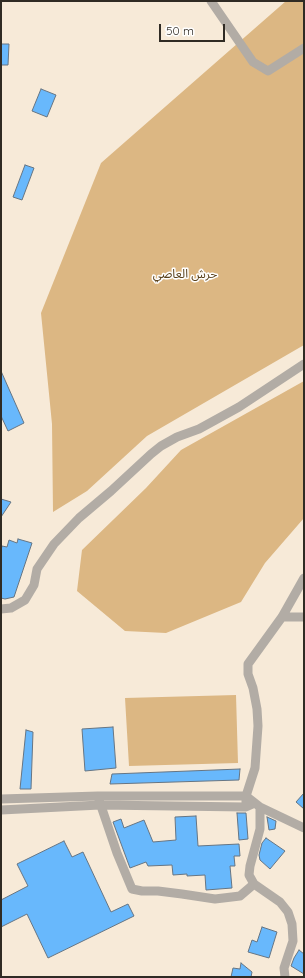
<!DOCTYPE html>
<meta charset="utf-8">
<style>
body{margin:0}
#map{position:relative;width:305px;height:978px;overflow:hidden;background:#f7ead8;font-family:Quicksand,sans-serif}
canvas{display:block}
.frame{position:absolute;inset:0;border:2px solid #302b24;pointer-events:none}
.scale{position:absolute;left:159px;top:24px;width:66px;height:18px;box-sizing:border-box;border:2px solid #302b24;border-top:0;padding-left:5px;font-size:12px;line-height:14px;white-space:nowrap;color:#302b24;-webkit-text-stroke:3px #fff;paint-order:stroke}
</style>
<div id="map">
<canvas width="305" height="978"></canvas>
<div class="frame"></div>
<div class="scale">50 m</div>
</div>
<script>
const ctx = document.querySelector('canvas').getContext('2d');
ctx.lineJoin = 'round';
function fill(path, color) {
  ctx.fillStyle = color;
  ctx.fill(path, 'evenodd');
}
function poly(rows) {
  const path = new Path2D();
  for (const r of rows) {
    path.moveTo(r[0], r[1]);
    for (let i = 2; i < r.length; i += 2) path.lineTo(r[i], r[i + 1]);
  }
  return path;
}
function trace(path, color, width, dash) {
  ctx.strokeStyle = color;
  ctx.lineWidth = width;
  ctx.lineCap = dash ? 'butt' : 'round';
  ctx.setLineDash(dash || []);
  ctx.stroke(path);
}
function drawText(font, color, halo, rows, align = 'center') {
  ctx.font = font + ' Quicksand,"Noto Sans Arabic",sans-serif';
  ctx.lineWidth = 3;
  ctx.setLineDash([]);
  ctx.textBaseline = 'middle';
  ctx.strokeStyle = halo;
  ctx.fillStyle = color;
  for (const [text, x, y, turn = 0] of rows) {
    ctx.save();
    ctx.translate(x, y);
    ctx.rotate((+turn || 0) * Math.PI / 180);
    ctx.textAlign = isNaN(turn) ? turn : align;
    if (halo) ctx.strokeText(text, 0, 0);
    ctx.fillText(text, 0, 0);
    ctx.restore();
  }
}
const green = poly([
 [286,1,304,1,304,345,147,436,87,491,53,512,52,424,41,313,101,163],
 [304,381,304,518,265,563,241,602,166,633,125,631,77,591,82,550,146,488,181,450],
 [236,695,238,763,129,766,125,698]
]);
const building = poly([
 [1,44,9,44,8,65,1,65,1,44],
 [41,89,56,95,47,117,32,111,41,89],
 [25,165,34,168,22,200,13,197,25,165],
 [1,371,24,423,8,431,1,416,1,371],
 [1,499,11,502,1,517,1,499],
 [18,539,32,543,14,597,5,599,1,598,1,550,2,546,7,547,9,540,17,543,18,539],
 [113,727,116,768,85,771,82,729,113,727],
 [26,730,33,732,31,789,20,789,26,730],
 [240,769,239,780,110,784,112,774,240,769],
 [304,793,304,809,296,802,304,793],
 [237,813,246,813,248,839,239,840,237,813],
 [196,816,198,846,239,844,240,856,234,856,235,866,230,866,232,888,206,890,205,875,187,876,187,874,173,875,172,865,148,866,146,862,130,868,113,822,121,819,124,828,144,820,153,842,176,840,175,817,196,816],
 [267,817,276,821,275,829,269,830,267,817],
 [266,838,285,851,270,869,260,860,259,855,262,843,266,838],
 [64,841,72,857,83,852,111,912,128,904,134,916,48,958,27,914,1,927,1,900,28,886,17,864,64,841],
 [262,927,277,932,269,958,248,952,252,940,257,942,262,927],
 [299,950,304,954,304,974,291,966,294,958,299,950],
 [241,963,252,972,251,977,231,977,233,968,240,969,241,963]
]);
const minor = poly([
 [211,1,253,62,268,71,304,48],
 [1,609,11,608,25,600,34,585,37,569,54,544,79,518,111,491,151,454,161,446,177,437,199,429,239,407,304,364],
 [282,617,304,617],
 [1,799,98,796,246,796,260,807,304,828],
 [99,800,117,853,132,889,142,891,158,891,182,894,215,899,240,896,254,884],
 [246,802,246,796,255,768,258,726,257,709,253,688,248,674,248,664,282,617,304,578],
 [260,807,260,829,250,866,249,875,254,884,280,902,288,912,292,924,293,941,284,968,285,977],
 [1,810,100,805,246,807,255,803]
]);
const parkNames = [
 ["حرش العاصي",185,274]
];
fill(green, '#dcb783');
fill(building, '#68b8fc');
trace(building, '#667583', 1);
trace(minor, '#b2aca5', 9);
drawText('12px', '#59411c', '#fff', parkNames);
</script>
